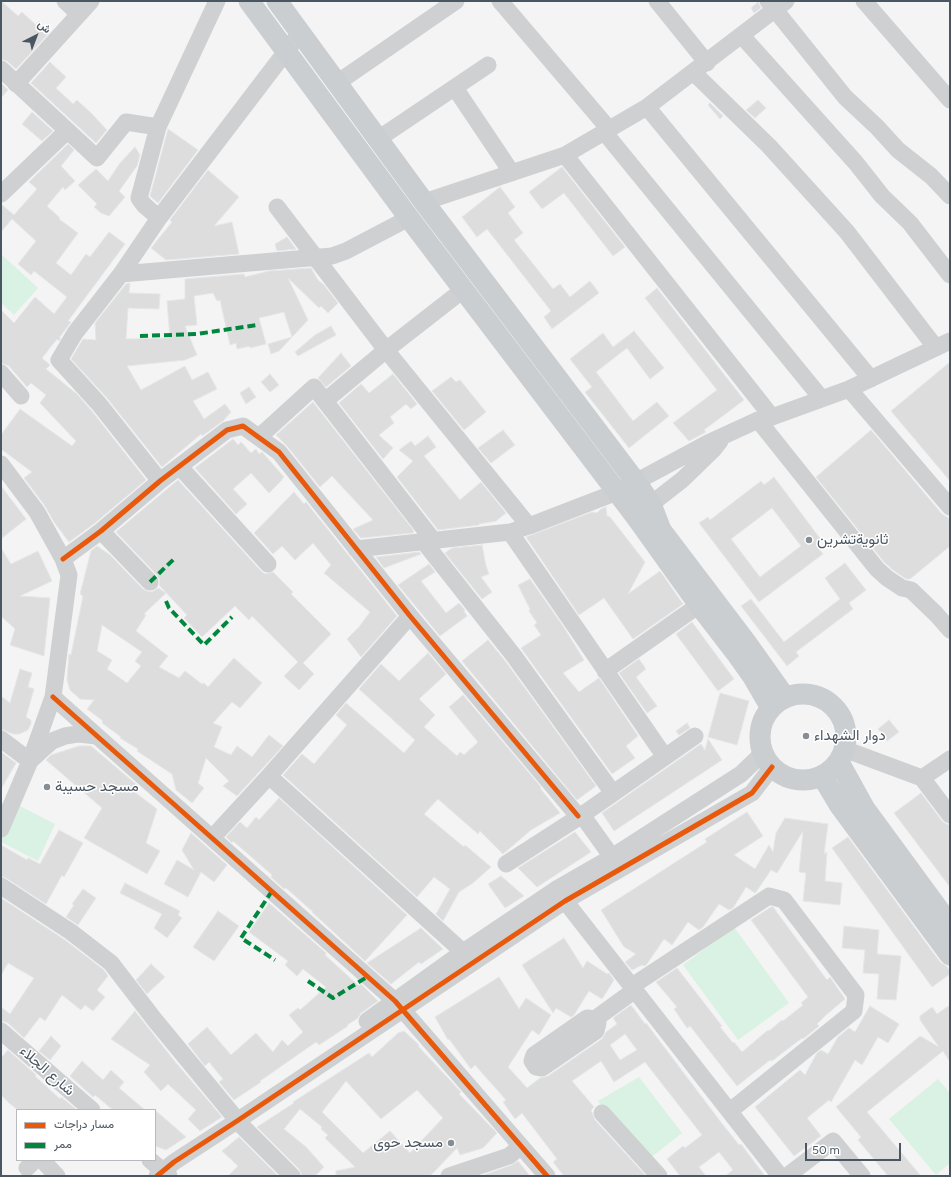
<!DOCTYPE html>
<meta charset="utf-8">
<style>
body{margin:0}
#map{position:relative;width:951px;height:1177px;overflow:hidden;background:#f4f4f4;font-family:Figtree,Vazirmatn,sans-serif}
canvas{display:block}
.frame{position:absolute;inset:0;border:2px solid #4a5661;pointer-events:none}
.legend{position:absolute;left:16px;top:1109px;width:140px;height:52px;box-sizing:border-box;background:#fff;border:1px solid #b7bbc0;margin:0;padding:5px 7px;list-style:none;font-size:12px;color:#4a5661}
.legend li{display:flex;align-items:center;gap:8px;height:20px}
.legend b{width:20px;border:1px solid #b7bbc0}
.north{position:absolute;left:16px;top:16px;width:40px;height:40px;-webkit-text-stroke:3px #fff;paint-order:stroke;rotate:42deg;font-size:11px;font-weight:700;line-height:16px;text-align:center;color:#4a5661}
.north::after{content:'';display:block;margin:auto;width:14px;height:18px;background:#4a5661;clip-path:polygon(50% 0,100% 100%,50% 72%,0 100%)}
.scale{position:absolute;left:805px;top:1143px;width:96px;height:18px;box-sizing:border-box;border:2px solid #4a5661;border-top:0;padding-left:5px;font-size:12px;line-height:14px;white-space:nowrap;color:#4a5661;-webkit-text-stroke:3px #fff;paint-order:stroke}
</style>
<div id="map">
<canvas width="951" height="1177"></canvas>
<div class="frame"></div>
<ul class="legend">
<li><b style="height:5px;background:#e8590c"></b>مسار دراجات</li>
<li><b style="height:5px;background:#00873e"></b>ممر</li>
</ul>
<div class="north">ش</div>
<div class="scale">50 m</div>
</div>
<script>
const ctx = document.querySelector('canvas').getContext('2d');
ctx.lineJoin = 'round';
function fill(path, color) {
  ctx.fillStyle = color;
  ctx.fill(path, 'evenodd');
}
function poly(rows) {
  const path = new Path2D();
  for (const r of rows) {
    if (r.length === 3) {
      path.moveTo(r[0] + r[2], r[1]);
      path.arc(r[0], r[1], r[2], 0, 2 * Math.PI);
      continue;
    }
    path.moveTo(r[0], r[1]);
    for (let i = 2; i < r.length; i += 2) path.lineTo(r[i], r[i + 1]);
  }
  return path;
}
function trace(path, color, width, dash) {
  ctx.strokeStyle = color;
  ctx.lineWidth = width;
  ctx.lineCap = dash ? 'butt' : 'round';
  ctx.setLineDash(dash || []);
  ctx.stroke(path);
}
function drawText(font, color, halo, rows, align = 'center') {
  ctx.font = font + ' Figtree,Vazirmatn,sans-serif';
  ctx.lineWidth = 3;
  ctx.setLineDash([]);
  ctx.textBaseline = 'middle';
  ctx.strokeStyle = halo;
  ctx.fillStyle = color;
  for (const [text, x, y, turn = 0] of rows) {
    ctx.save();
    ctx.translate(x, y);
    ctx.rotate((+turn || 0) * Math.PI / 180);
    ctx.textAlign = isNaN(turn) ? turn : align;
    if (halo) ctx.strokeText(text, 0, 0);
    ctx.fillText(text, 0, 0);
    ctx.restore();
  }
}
const green = poly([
 [1,254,38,288,14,315,1,303],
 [16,804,55,824,38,861,1,842],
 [734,927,789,1003,738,1040,683,965],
 [639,1077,682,1133,649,1159,605,1111,598,1101],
 [938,1079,950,1093,950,1163,936,1175,889,1119]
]);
const building = poly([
 [1,1,18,16,22,12,36,25,39,21,50,32,16,69,7,61,1,59,1,1],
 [758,2,761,8,754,13,751,8,758,2],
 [50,62,66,77,56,88,73,104,77,100,91,113,107,130,96,143,31,83,50,62],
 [1,83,8,90,1,98,1,83],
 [758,100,766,108,755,118,746,110,758,100],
 [710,103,723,116,720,119,708,105,710,103],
 [32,112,53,131,42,141,22,124,32,112],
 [168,129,198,150,158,203,150,196,168,129],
 [68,144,74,150,61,166,75,181,65,190,63,187,47,206,60,218,59,219,78,233,56,263,71,275,86,254,90,257,109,232,125,244,68,321,71,322,59,338,61,338,59,341,57,339,42,358,50,365,46,369,77,394,91,410,146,480,95,523,69,542,54,522,45,506,24,478,32,472,1,449,1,435,20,409,72,446,76,441,40,403,46,395,31,383,27,387,9,366,1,363,1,310,14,323,35,297,54,314,67,297,34,271,31,275,18,264,36,241,12,219,1,232,1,204,14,215,37,189,29,182,68,144],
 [135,147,140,155,137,166,119,191,125,197,109,216,101,213,94,207,97,204,78,185,96,169,108,181,120,163,135,147],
 [562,167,625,247,613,256,564,193,542,209,529,192,562,167],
 [208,170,239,197,214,226,232,222,239,254,166,260,151,248,172,222,170,220,208,170],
 [500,187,515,207,508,213,523,233,514,240,553,289,560,284,570,297,590,281,599,293,552,329,544,317,551,311,487,229,477,237,462,217,500,187],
 [287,237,296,249,277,251,275,244,287,237],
 [311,268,318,280,324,285,338,303,328,313,321,306,319,308,288,278,308,320,279,351,271,354,268,344,292,337,284,312,259,318,266,344,250,348,250,346,237,349,236,343,230,345,220,300,217,301,213,293,194,296,197,325,185,326,197,355,185,360,127,366,141,390,185,366,192,380,208,372,217,389,193,401,204,419,225,404,231,412,223,421,202,436,201,434,162,467,107,398,71,359,83,339,96,340,95,323,126,284,130,283,129,293,160,294,159,309,128,308,126,339,170,338,167,301,185,299,185,279,244,274,245,277,269,271,311,268],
 [657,288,744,400,704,430,706,432,689,441,673,423,717,390,645,298,657,288],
 [331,326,336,335,298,356,295,352,315,335,331,326],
 [634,331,664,368,650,379,627,348,596,372,633,421,657,402,669,416,629,448,585,392,592,387,570,359,603,333,613,347,634,331],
 [341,353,351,366,326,387,318,378,341,353],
 [950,362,950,481,891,411,950,362],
 [270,374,279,385,270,392,261,382,270,374],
 [393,374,417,404,411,409,406,404,390,417,394,423,379,435,393,448,383,459,339,403,361,384,369,393,393,374],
 [451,377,456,382,460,380,486,412,464,430,432,391,451,377],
 [249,387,256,397,246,404,240,393,249,387],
 [313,402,414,531,413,533,361,538,353,529,373,520,332,476,320,487,287,446,276,435,313,402],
 [503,430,515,445,491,463,478,448,503,430],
 [871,430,942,514,950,519,950,546,910,579,906,579,893,570,884,562,816,477,871,430],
 [428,436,436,447,424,456,460,500,481,482,506,513,496,521,479,524,479,525,438,530,397,477,413,461,399,450,411,441,415,446,428,436],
 [233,439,238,445,241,442,251,453,256,449,259,454,262,452,263,453,284,477,282,479,282,480,269,493,251,473,233,489,247,504,236,514,195,468,233,439],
 [774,477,822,541,816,545,823,554,759,602,699,523,708,517,710,520,761,481,764,485,774,477],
 [772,508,801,546,760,577,731,539,772,508],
 [178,480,261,571,265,574,273,572,293,592,291,594,331,634,303,663,314,674,299,690,284,676,298,662,252,616,249,620,235,606,202,637,184,618,187,615,159,585,160,580,157,575,116,532,178,480],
 [1,486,26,519,1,539,1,486],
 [294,492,304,504,306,502,309,506,397,616,361,657,347,639,359,627,370,612,324,573,331,565,313,543,295,560,282,546,273,554,254,533,294,492],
 [606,507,607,516,610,517,645,562,628,594,660,571,683,604,633,639,604,598,579,615,526,537,592,512,597,513,601,509,606,507],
 [482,545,486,566,489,574,481,577,492,592,482,599,445,553,452,548,482,545],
 [97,546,110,555,143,589,147,591,152,592,158,588,166,593,144,614,146,615,136,631,168,656,159,667,179,678,185,671,202,684,204,683,208,687,234,658,262,683,240,708,232,702,213,723,222,727,214,747,231,755,237,746,252,757,269,735,283,746,237,796,223,786,229,781,206,758,198,783,204,788,192,803,176,790,172,774,137,751,138,749,120,738,121,737,102,723,103,721,87,709,94,700,80,699,70,690,67,680,69,654,71,655,83,596,80,594,91,551,97,546],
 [102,625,142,652,135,661,141,666,127,683,107,669,112,660,97,651,102,625],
 [1,548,11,564,38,551,52,581,20,596,50,598,44,656,10,645,15,629,1,616,1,548],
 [419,552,421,554,384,568,376,557,419,552],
 [845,563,866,590,849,603,853,609,796,652,799,656,787,666,741,606,751,599,784,642,840,599,825,578,845,563],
 [429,564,435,572,421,581,446,613,459,603,465,610,464,611,467,616,440,636,398,585,429,564],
 [530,579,563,626,584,660,563,673,579,692,599,678,638,736,626,746,635,758,612,774,521,648,541,635,534,625,537,623,529,611,530,609,518,585,530,579],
 [692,622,734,679,718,691,676,634,692,622],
 [488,640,506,662,596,786,577,800,462,661,488,640],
 [428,653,446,674,419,699,435,715,424,727,457,756,460,752,464,755,478,742,449,707,463,695,541,787,540,788,560,813,531,830,503,854,480,831,478,834,438,799,424,814,464,847,465,845,491,867,473,883,459,892,443,921,436,914,450,889,434,877,417,897,283,775,302,754,314,764,347,725,336,715,346,703,404,753,415,740,359,689,381,664,399,681,428,653],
 [639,659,646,669,636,677,657,706,647,713,619,673,639,659],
 [20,669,32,673,28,687,34,689,26,717,31,720,31,724,28,730,19,734,13,734,1,729,1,696,10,703,20,669],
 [720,693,749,701,737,745,708,737,720,693],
 [889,720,899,732,887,741,878,729,889,720],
 [687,723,690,728,679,735,676,731,687,723],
 [708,739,722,760,614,831,602,813,701,744,705,750,708,739],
 [79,746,91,746,137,785,132,790,157,809,146,843,160,851,147,874,84,838,102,808,46,760,51,755,79,746],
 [1,752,16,763,1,789,1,752],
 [921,793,942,821,946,824,950,825,950,887,894,813,921,793],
 [279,798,407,915,365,961,312,912,313,912,286,888,284,889,271,877,272,875,255,860,233,841,232,843,226,837,240,822,247,828,256,817,259,820,279,798],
 [747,812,763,836,734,855,755,869,769,845,773,852,776,833,785,818,828,824,824,854,827,852,825,881,842,883,840,905,803,901,806,873,799,872,803,831,777,873,771,870,756,892,755,893,746,887,733,908,729,910,719,904,703,927,699,930,688,922,672,945,664,939,647,964,644,966,642,965,632,970,625,962,636,954,624,947,601,910,707,842,705,839,747,812],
 [59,830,83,843,64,877,62,875,46,904,6,878,1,876,1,845,27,860,28,858,40,864,59,830],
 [575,832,591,852,537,887,518,868,575,832],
 [191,833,227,865,214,882,201,872,188,897,164,884,177,860,194,870,182,850,191,833],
 [848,837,940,962,946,966,950,971,950,974,932,987,832,848,848,837],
 [501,876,524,896,505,908,488,884,501,876],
 [125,883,180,911,178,915,182,918,167,938,154,928,162,914,120,893,125,883],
 [83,889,96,898,78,925,66,917,74,905,72,904,83,889],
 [1,898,65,940,104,970,108,976,97,990,105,997,93,1011,85,1005,81,1010,62,995,45,1021,40,1017,24,1038,8,1023,1,1021,1,1007,10,1014,34,978,8,963,1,975,1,898],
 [269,903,326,953,325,955,359,986,361,984,378,1001,361,1013,358,1018,347,1025,348,1026,319,1045,316,1042,260,1081,261,1082,234,1100,219,1082,223,1079,209,1062,205,1066,188,1044,207,1027,231,1055,256,1033,273,1052,282,1040,288,1046,303,1032,289,1015,298,1008,300,1010,326,987,303,969,297,976,285,965,288,961,249,932,269,903],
 [771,907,773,907,827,980,830,977,845,999,826,1015,817,1024,819,1026,803,1039,802,1038,772,1061,770,1060,737,1086,690,1026,687,1028,674,1009,677,1007,656,982,677,968,722,1026,720,1027,733,1043,734,1042,742,1052,768,1030,769,1031,782,1020,783,1021,803,1005,801,1003,808,997,751,920,771,907],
 [218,911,239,926,214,961,193,947,218,911],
 [844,926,879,930,877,954,901,956,896,1000,877,999,879,974,863,973,865,950,842,948,844,926],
 [421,928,443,949,421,964,419,962,391,984,367,963,421,928],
 [564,938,583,968,587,961,607,974,609,973,614,980,602,999,589,991,574,1015,571,1017,556,1008,553,1013,522,965,564,938],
 [151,964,165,977,147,994,136,980,151,964],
 [499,977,519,1009,526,998,551,1015,539,1035,532,1030,508,1067,527,1088,540,1078,548,1076,602,1039,606,1032,617,1024,613,1018,631,1005,645,1024,646,1023,720,1121,739,1145,741,1144,765,1176,725,1176,733,1170,719,1152,699,1167,706,1176,680,1176,667,1159,683,1146,685,1148,702,1135,645,1062,614,1082,601,1061,572,1081,594,1107,591,1110,595,1120,646,1176,564,1176,553,1162,557,1159,522,1113,515,1119,503,1102,506,1100,475,1065,471,1069,449,1039,448,1040,435,1017,499,977],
 [625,1034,637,1050,620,1060,610,1045,625,1034],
 [950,1005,950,1062,943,1051,867,1112,921,1176,888,1176,858,1140,861,1137,836,1107,920,1036,939,1047,920,1020,920,1016,932,1007,937,1014,950,1005],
 [870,1006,899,1024,888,1043,878,1037,862,1065,855,1060,831,1102,829,1100,807,1118,821,1136,794,1156,755,1107,800,1070,805,1075,817,1053,821,1050,828,1054,838,1037,849,1028,855,1032,870,1006],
 [135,1011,172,1058,222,1117,200,1131,188,1119,196,1110,168,1084,161,1091,144,1072,150,1065,111,1039,135,1011],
 [404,1031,419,1045,418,1046,461,1092,459,1094,497,1133,483,1148,460,1155,457,1148,430,1176,336,1176,336,1171,355,1167,325,1138,328,1135,321,1129,322,1127,300,1109,284,1129,306,1147,324,1167,315,1176,302,1176,299,1169,257,1127,294,1103,293,1102,369,1053,372,1057,398,1033,404,1031],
 [346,1081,381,1119,417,1090,443,1118,410,1153,390,1131,363,1153,322,1112,346,1081],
 [51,1036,61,1046,50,1060,39,1051,51,1036],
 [8,1050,36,1075,35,1076,60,1099,61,1097,77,1110,18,1110,9,1103,1,1095,1,1058,8,1050],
 [82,1061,103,1080,111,1070,124,1082,119,1088,145,1110,113,1110,95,1095,93,1097,70,1076,82,1061],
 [155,1110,186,1137,166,1150,155,1146,155,1110],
 [239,1137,278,1176,228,1176,238,1166,222,1151,239,1137],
 [518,1161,530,1176,481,1176,512,1165,518,1161]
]);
const minor = poly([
 [65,1,79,14],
 [500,1,609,129],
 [657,1,707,63],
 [768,1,845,97,877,127,898,150,931,176,950,196],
 [864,1,950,100],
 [742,36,856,163,882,196,910,223,950,275],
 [1,69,97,158,126,122,158,127],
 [694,73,769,146,847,232,936,348],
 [337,83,456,1],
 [16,84,91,1],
 [455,88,512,173],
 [647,107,871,379],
 [605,133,822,399],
 [378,139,488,65],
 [565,155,772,417],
 [1,194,67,131],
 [424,202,565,155,647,107,786,1],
 [277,207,386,350,529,526],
 [159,218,144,205,139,198,158,127,217,1],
 [121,274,332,256,346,251,409,218],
 [1,373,21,396],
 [849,389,950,507],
 [325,401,386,350,463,290],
 [758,420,877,569,887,578,902,588,911,590,936,614,950,630],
 [259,437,314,387,433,540],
 [1,464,37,512,63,559,69,575,53,697,30,761,1,829],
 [180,467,268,564],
 [160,481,99,404,59,360,75,333,121,274,159,218,300,33],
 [642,511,682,480,713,450,720,441],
 [101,531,150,582],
 [510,532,665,757],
 [424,542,514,656,613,793],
 [356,549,510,532,529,526,617,492,708,443,758,420,772,417,849,389,950,341],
 [63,559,101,531,160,481,227,430,243,426,279,452,410,616,578,816],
 [605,671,699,605],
 [53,697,212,838,395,1001,547,1176],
 [1,739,30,761,44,748,52,741,65,736,78,734,97,736],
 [844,749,922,778,950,759],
 [269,776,463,952],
 [922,778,950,815],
 [582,815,612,857],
 [212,838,269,776,410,616],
 [506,864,582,815,695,736],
 [1,886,71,932,111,963,154,1019,233,1115],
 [560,891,565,901,780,1176],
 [632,986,769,896,784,900,856,995,854,1011,730,1111],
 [595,1019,598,1023,596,1031,542,1068,536,1067,532,1061,534,1055,587,1018,595,1019,635,990],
 [367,1021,463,952,558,888,612,857,741,774,763,753],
 [1,1031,92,1110],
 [602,1113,659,1176],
 [237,1121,292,1176],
 [42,1160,57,1176],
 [150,1160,169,1176],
 [27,1168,35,1160],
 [157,1176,174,1162,237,1121,565,901,752,793,772,767],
 [449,1176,509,1156,521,1146],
 [787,1176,833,1141,862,1176]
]);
const major = poly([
 [249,1,409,218,636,517,699,605,736,653,753,677,771,708],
 [277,1,424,202,636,482,651,504,661,530,746,642,785,697],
 [803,737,43],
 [839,762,865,809,950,925],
 [822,776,840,806,950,955]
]);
const quiet = poly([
 [140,336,197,334,257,325],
 [150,582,174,559],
 [166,601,169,608,204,645,232,617],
 [272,891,241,938,275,960],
 [308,981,333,998,367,977]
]);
const cycleway = poly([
 [63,559,101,531,160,481,227,430,243,426,279,452,410,616,578,816],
 [53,697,212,838,395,1001,547,1176],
 [157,1176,174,1162,237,1121,565,901,752,793,772,767]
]);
const markers = [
 [809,540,4,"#868d94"],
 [806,736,4,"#868d94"],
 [47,787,4,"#868d94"],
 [451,1143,4,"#868d94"]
];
const poiNames = [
 ["ثانويةتشرين",817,540],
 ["دوار الشهداء",814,736],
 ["مسجد حسيبة",55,787],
 ["مسجد حوى",443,1143,"right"]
];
const streetNames = [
 ["شارع الجلاء",47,1071,41]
];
fill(green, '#d9f2e3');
fill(building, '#ddddde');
trace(building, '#e5e6e7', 1);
trace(minor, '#ced0d2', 17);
trace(major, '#caced1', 21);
trace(quiet, '#00873e', 4, [8, 4]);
trace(cycleway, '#e8590c', 5);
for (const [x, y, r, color] of markers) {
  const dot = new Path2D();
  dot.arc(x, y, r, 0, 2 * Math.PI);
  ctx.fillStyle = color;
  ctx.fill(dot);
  trace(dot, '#fff', 1.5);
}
drawText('15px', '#4a5661', '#fff', poiNames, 'left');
drawText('15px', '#4a5661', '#fff', streetNames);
</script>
